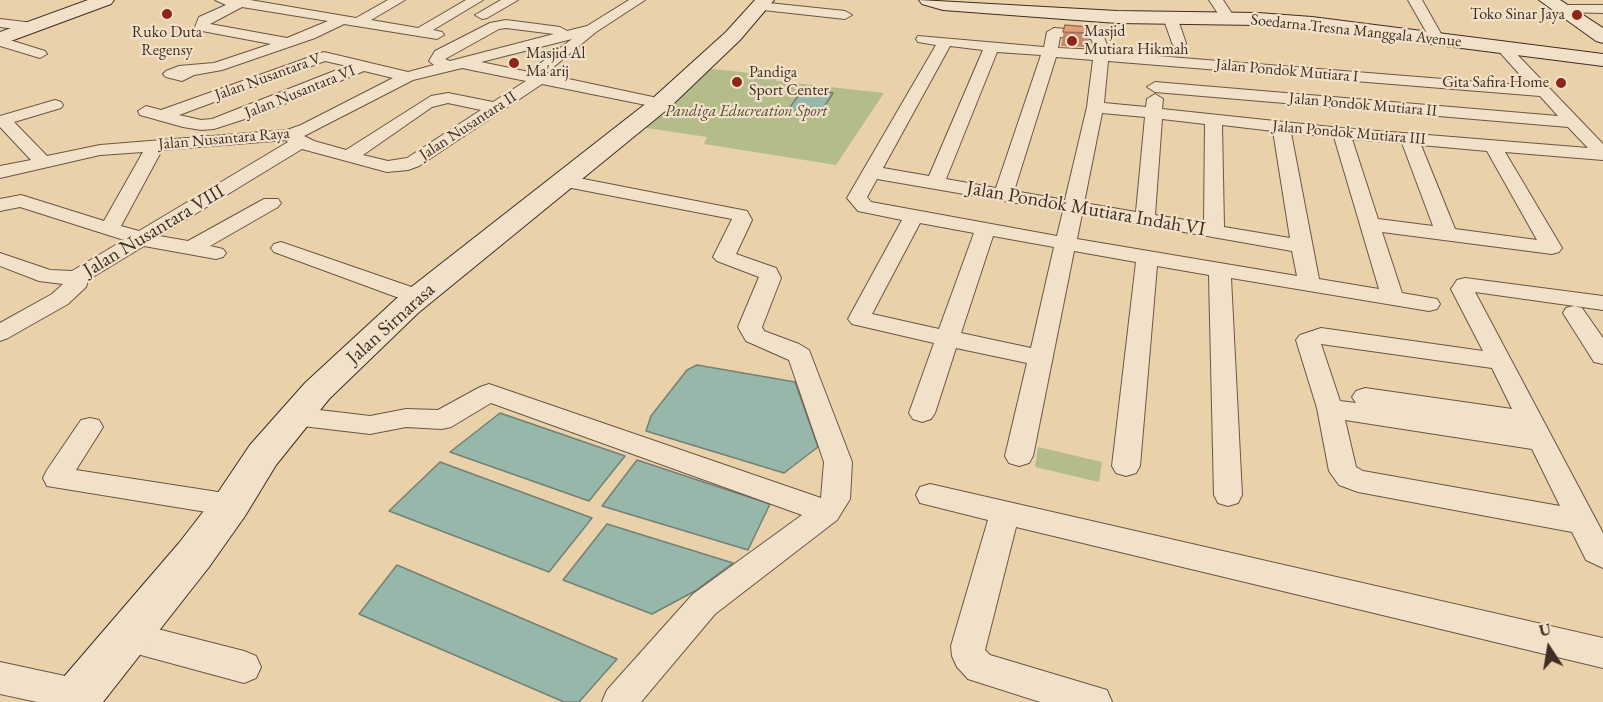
<!DOCTYPE html>
<style>
body{margin:0}
#map{position:relative;width:1603px;height:702px;overflow:hidden;background:#e9d1aa;font-family:"EB Garamond",serif}
canvas{display:block}
.north{position:absolute;left:1519px;top:618px;width:60px;height:60px;-webkit-text-stroke:4px #f1e1c8;paint-order:stroke;rotate:348deg;font-size:16px;font-weight:700;line-height:24px;text-align:center;color:#3f2d24}
.north::after{content:'';display:block;margin:auto;width:21px;height:27px;background:#3f2d24;clip-path:polygon(50% 0,100% 100%,50% 72%,0 100%)}
</style>
<div id="map">
<canvas width="1603" height="702"></canvas>
<div class="north">U</div>
</div>
<script>
const ctx = document.querySelector('canvas').getContext('2d');
ctx.lineJoin = 'round';
function fill(path, color) {
  ctx.fillStyle = color;
  ctx.fill(path, 'evenodd');
}
function poly(rows) {
  const path = new Path2D();
  for (const r of rows) {
    path.moveTo(r[0], r[1]);
    for (let i = 2; i < r.length; i += 2) path.lineTo(r[i], r[i + 1]);
  }
  return path;
}
function trace(path, color, width, dash) {
  ctx.strokeStyle = color;
  ctx.lineWidth = width;
  ctx.lineCap = dash ? 'butt' : 'round';
  ctx.setLineDash(dash || []);
  ctx.stroke(path);
}
function drawText(font, color, halo, rows, align = 'center') {
  ctx.font = font + ' "EB Garamond",serif';
  ctx.lineWidth = 4.5;
  ctx.setLineDash([]);
  ctx.textBaseline = 'middle';
  ctx.strokeStyle = halo;
  ctx.fillStyle = color;
  for (const [text, x, y, turn = 0] of rows) {
    ctx.save();
    ctx.translate(x, y);
    ctx.rotate((+turn || 0) * Math.PI / 180);
    ctx.textAlign = isNaN(turn) ? turn : align;
    if (halo) ctx.strokeText(text, 0, 0);
    ctx.fillText(text, 0, 0);
    ctx.restore();
  }
}
const green = poly([
 [704,68,778,76,776,81,884,93,836,165,704,144,707,137,640,127],
 [1038,447,1102,462,1099,482,1035,467]
]);
const water = poly([
 [803,89,833,93,819,115,788,110,803,89],
 [697,365,795,382,818,447,784,473,646,431,651,416,687,370,697,365],
 [500,413,625,456,589,501,450,452,500,413],
 [637,460,770,504,748,550,602,506,637,460],
 [440,462,592,518,549,572,389,511,440,462],
 [607,524,733,563,695,591,652,614,563,580,607,524],
 [397,565,617,659,579,702,564,702,359,614,397,565]
]);
const street = poly([
 [215,0,250,0,356,18,388,0,405,0,371,20,418,28,466,0,483,0,433,30,442,32,444,35,437,39,344,24,315,38,222,70,194,75,182,81,166,77,163,74,166,71,179,66,214,63,271,44,197,30,195,27,199,17,226,5,215,0],
 [242,7,328,21,287,38,210,24,242,7],
 [501,0,518,0,487,18,482,19,475,15,501,0],
 [629,0,645,0,596,32,545,74,667,100,669,103,667,106,661,108,542,84,419,166,408,170,387,172,302,149,159,236,188,241,264,199,278,199,281,203,278,207,210,246,223,249,226,253,223,257,216,259,144,246,88,280,86,287,68,304,8,338,0,341,0,323,52,294,63,284,39,281,0,266,0,253,50,270,72,271,124,240,20,207,0,211,0,199,21,195,104,221,143,152,100,155,0,178,0,166,31,160,0,127,0,116,55,100,61,102,63,105,61,108,14,122,47,156,100,145,287,130,301,125,393,78,364,71,260,114,214,129,201,130,183,127,140,115,138,111,146,106,161,110,324,52,408,72,434,65,429,61,435,51,490,23,506,20,560,27,567,31,587,26,629,0],
 [506,28,554,34,450,61,445,59,499,29,506,28],
 [572,39,529,72,481,62,572,39],
 [325,61,347,66,212,119,201,120,179,115,325,61],
 [462,68,526,81,493,102,448,93,431,96,346,150,314,141,304,136,413,80,462,68],
 [448,103,481,110,407,158,388,161,363,155,432,107,448,103],
 [286,140,288,142,139,231,121,226,162,150,286,140],
 [1209,0,1223,0,1235,18,1233,21,1223,21,1209,0],
 [1408,0,1422,0,1444,39,1442,42,1432,42,1408,0],
 [759,2,845,11,852,15,845,19,754,9,752,6,754,3,759,2],
 [1562,5,1603,5,1603,13,1557,12,1555,9,1562,5],
 [1170,13,1177,17,1186,43,1184,46,1174,46,1172,43,1163,17,1170,13],
 [0,19,33,23,40,27,33,31,0,27,0,19],
 [1054,28,1102,32,1107,45,1100,49,1095,48,1091,39,1060,37,1058,48,1101,50,1107,52,1530,86,1496,48,1503,44,1508,45,1603,144,1603,160,1505,152,1562,248,1559,252,1552,254,1382,232,1402,293,1437,299,1440,304,1437,309,1429,311,1231,278,1242,495,1238,503,1228,506,1218,503,1214,495,1209,275,1157,266,1140,466,1136,473,1126,476,1116,473,1112,466,1136,262,1074,251,1033,456,1029,463,1019,466,1009,463,1005,456,1027,363,956,348,935,413,931,419,922,422,913,419,909,413,934,343,852,324,848,319,902,220,858,211,847,198,936,45,918,42,916,39,918,36,1044,47,1047,32,1054,28],
 [950,46,983,50,929,176,883,168,950,46],
 [997,52,1041,55,996,188,946,179,997,52],
 [1056,57,1093,60,1087,107,1065,200,1014,191,1056,57],
 [1108,61,1540,96,1558,116,1155,82,1147,87,1155,92,1568,127,1588,148,1341,128,1162,109,1163,99,1155,94,1147,99,1146,107,1104,103,1108,61],
 [1102,113,1145,117,1136,212,1084,203,1102,113],
 [1162,119,1205,124,1204,223,1155,215,1162,119],
 [1222,125,1273,131,1290,238,1224,227,1222,125],
 [1291,133,1334,137,1379,289,1319,279,1291,133],
 [1352,139,1402,143,1433,226,1378,219,1352,139],
 [1421,145,1487,151,1537,240,1455,229,1421,145],
 [877,179,1063,211,1057,236,871,202,867,197,877,179],
 [1082,214,1292,251,1297,276,1077,239,1082,214],
 [920,223,974,233,939,329,872,314,920,223],
 [993,236,1054,247,1031,348,961,333,993,236],
 [0,37,45,51,47,54,40,58,0,46,0,37],
 [563,175,747,211,752,220,736,254,776,268,781,278,762,327,764,331,799,344,809,350,852,462,850,499,837,520,715,614,641,702,602,702,607,690,693,594,802,515,491,403,451,427,442,429,406,427,370,434,294,425,285,423,281,416,285,409,294,407,370,416,406,409,438,410,480,387,489,384,821,498,824,462,789,360,746,341,738,327,759,277,717,261,713,257,732,219,556,185,554,181,556,177,563,175],
 [281,242,426,292,429,297,426,302,418,304,410,302,274,252,271,248,274,244,281,242],
 [1465,278,1603,296,1603,310,1475,292,1603,533,1603,568,1586,560,1572,532,1358,492,1339,485,1329,471,1317,408,1296,340,1300,335,1321,328,1483,351,1451,289,1457,280,1465,278],
 [1321,344,1492,368,1512,409,1365,388,1356,391,1352,397,1356,403,1340,401,1321,344],
 [1345,420,1532,449,1560,506,1363,471,1356,467,1345,420],
 [1574,306,1582,308,1603,338,1603,364,1594,362,1563,313,1566,308,1574,306],
 [90,418,99,420,103,427,76,470,231,494,241,497,245,505,241,513,231,516,47,486,43,478,47,470,81,420,90,418],
 [930,484,1603,638,1603,668,1016,527,985,650,990,655,1107,690,1112,702,1040,702,968,679,957,667,952,656,951,646,988,520,920,503,916,495,920,487,930,484],
 [126,621,244,651,256,656,261,667,256,678,244,683,126,651,114,646,110,636,114,626,126,621],
 [0,662,79,679,91,683,96,695,93,702,37,702,0,694,0,662]
]);
const secondary = poly([
 [88,0,114,0,111,4,0,45,0,32,88,0],
 [755,0,774,0,740,40,669,108,418,313,329,399,276,465,245,516,209,567,103,702,49,702,56,686,179,543,217,494,250,445,305,383,396,299,653,98,726,32,755,0],
 [919,0,1117,11,1258,13,1312,17,1603,54,1603,66,1312,29,1258,25,1117,23,943,10,922,4,919,0],
 [1539,0,1560,0,1603,28,1603,43,1596,41,1539,0]
]);
const wall = poly([
 [1065,25,1090,33,1087,47,1061,46]
]);
const building = poly([
 [1065,25,1090,27,1090,33,1063,32,1065,25]
]);
const markers = [
 [167,14,6,"#8f2418"],
 [1577,15,6,"#8f2418"],
 [1072,41,6,"#8f2418"],
 [514,63,6,"#8f2418"],
 [737,82,6,"#8f2418"],
 [1561,83,6,"#8f2418"]
];
const farPoinames = [
 ["Toko Sinar Jaya",1565,15,"right"],
 ["Masjid",1084,32],
 ["Mutiara Hikmah",1084,50],
 ["Ruko Duta",167,33,"center"],
 ["Regensy",167,51,"center"],
 ["Masjid Al",526,54],
 ["Ma'arij",526,72],
 ["Pandiga",749,73],
 ["Sport Center",749,91],
 ["Gita Safira Home",1549,83,"right"]
];
const farStreetnames = [
 ["Soedarna Tresna Manggala Avenue",1356,31,6],
 ["Jalan Pondok Mutiara I",1287,71,5],
 ["Jalan Nusantara V",268,77,-20],
 ["Jalan Nusantara VI",300,92,-22],
 ["Jalan Pondok Mutiara II",1363,105,5],
 ["Jalan Nusantara II",468,126,-33],
 ["Jalan Pondok Mutiara III",1349,133,5],
 ["Jalan Nusantara Raya",224,139,-5]
];
const farParknames = [
 ["Pandiga Educreation Sport",746,112]
];
const streetNames = [
 ["Jalan Pondok Mutiara Indah VI",1086,209,10],
 ["Jalan Nusantara VIII",154,231,-31],
 ["Jalan Sirnarasa",391,324,-42]
];
fill(green, '#b4bc8a');
fill(water, '#97b7ab');
trace(water, '#748075', 1.5);
trace(street, '#6a5646', 2);
trace(secondary, '#3f2d24', 2);
fill(street, '#f1e1c8');
fill(secondary, '#f1e1c8');
fill(wall, '#c2896b');
fill(building, '#e29f7c');
trace(building, '#9e6f57', 1.5);
for (const [x, y, r, color] of markers) {
  const dot = new Path2D();
  dot.arc(x, y, r, 0, 2 * Math.PI);
  ctx.fillStyle = color;
  ctx.fill(dot);
  trace(dot, '#f1e1c8', 2);
}
drawText('16px', '#3f2d24', '#f1e1c8', farPoinames, 'left');
drawText('16px', '#3f2d24', '#f1e1c8', farStreetnames);
drawText('italic 16px', '#564a38', '#f1e1c8', farParknames);
drawText('20px', '#3f2d24', '#f1e1c8', streetNames);
</script>
